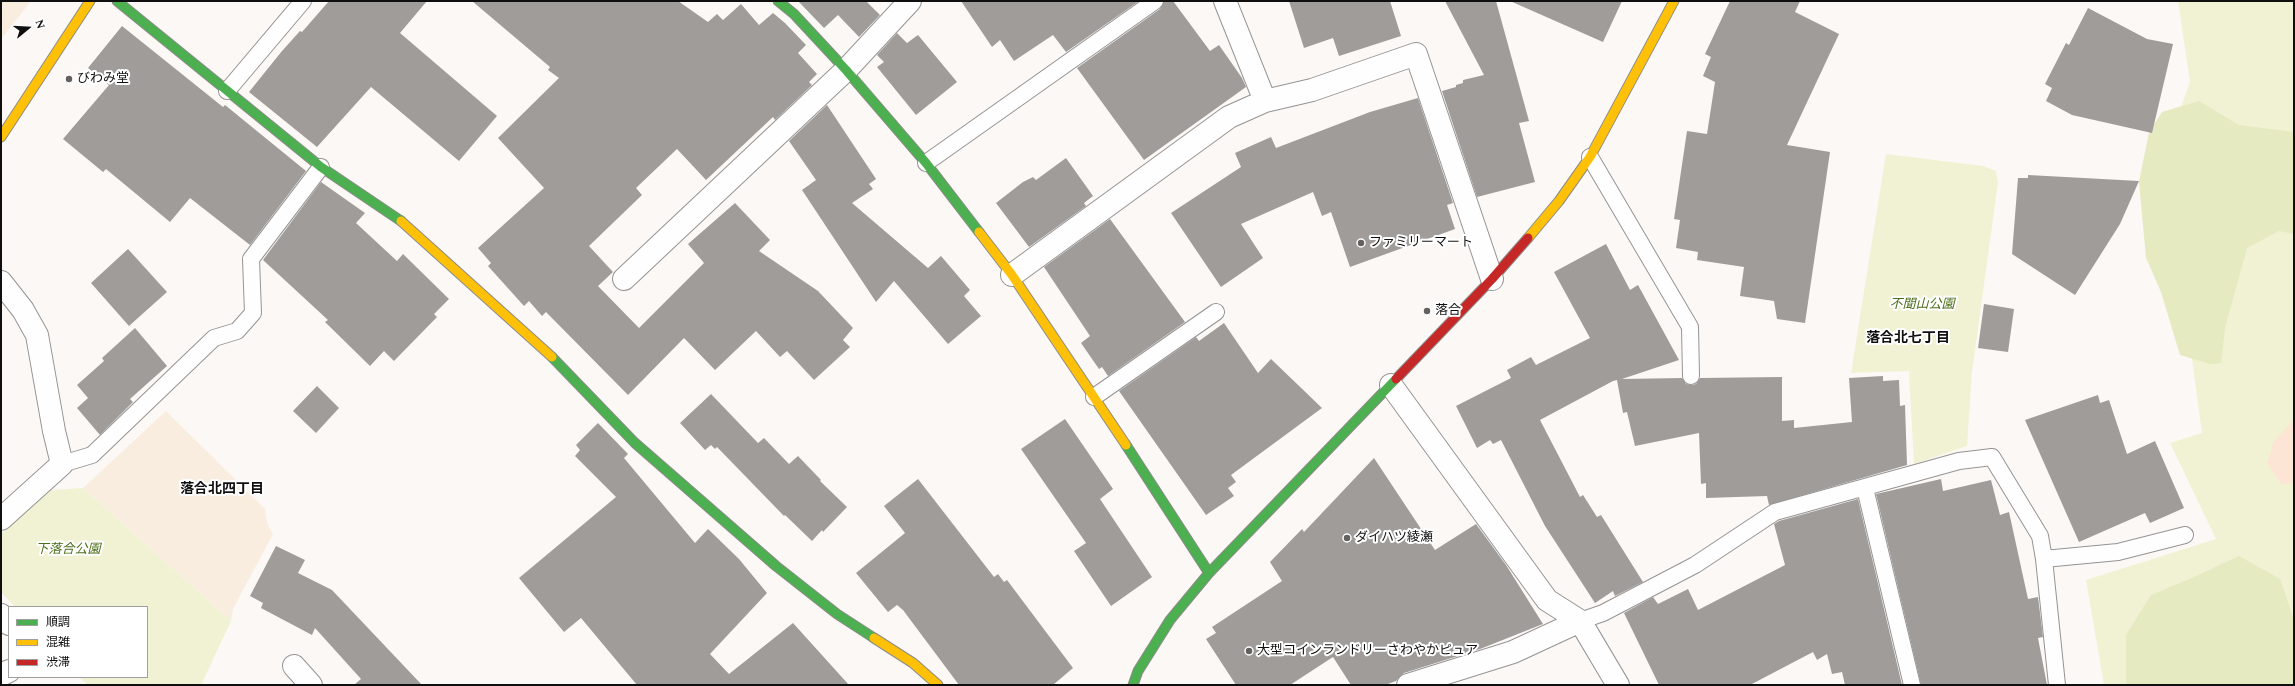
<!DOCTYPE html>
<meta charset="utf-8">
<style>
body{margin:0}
#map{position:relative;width:2295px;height:686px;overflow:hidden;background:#fcf8f5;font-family:Spectral,"Noto Sans JP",serif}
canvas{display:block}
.frame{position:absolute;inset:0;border:2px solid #0f0f0f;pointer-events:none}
.legend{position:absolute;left:8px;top:606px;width:140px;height:72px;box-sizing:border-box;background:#fff;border:1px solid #9f9f9f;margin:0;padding:5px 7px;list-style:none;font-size:12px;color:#0f0f0f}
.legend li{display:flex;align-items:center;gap:8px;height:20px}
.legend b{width:20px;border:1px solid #9f9f9f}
.north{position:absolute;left:8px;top:8px;width:40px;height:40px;-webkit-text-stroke:3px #fff;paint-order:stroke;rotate:72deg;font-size:11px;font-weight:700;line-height:16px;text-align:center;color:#0f0f0f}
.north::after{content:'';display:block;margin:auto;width:14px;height:18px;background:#0f0f0f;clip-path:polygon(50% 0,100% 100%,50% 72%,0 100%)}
</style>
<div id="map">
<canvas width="2295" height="686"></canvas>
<div class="frame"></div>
<ul class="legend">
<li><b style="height:5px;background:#4caf50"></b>順調</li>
<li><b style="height:5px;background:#ffc107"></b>混雑</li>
<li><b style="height:5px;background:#c62828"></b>渋滞</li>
</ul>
<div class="north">N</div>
</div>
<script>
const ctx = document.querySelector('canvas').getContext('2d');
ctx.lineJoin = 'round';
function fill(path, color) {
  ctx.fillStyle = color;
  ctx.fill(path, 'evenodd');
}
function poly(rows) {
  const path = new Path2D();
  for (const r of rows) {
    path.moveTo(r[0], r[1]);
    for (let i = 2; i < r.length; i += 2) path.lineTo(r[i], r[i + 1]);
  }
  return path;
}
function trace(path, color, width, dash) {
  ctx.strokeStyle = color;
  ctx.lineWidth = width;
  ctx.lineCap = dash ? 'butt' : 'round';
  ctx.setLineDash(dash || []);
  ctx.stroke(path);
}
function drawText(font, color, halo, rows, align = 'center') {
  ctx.font = font + ' Spectral,"Noto Sans JP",serif';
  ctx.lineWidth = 4;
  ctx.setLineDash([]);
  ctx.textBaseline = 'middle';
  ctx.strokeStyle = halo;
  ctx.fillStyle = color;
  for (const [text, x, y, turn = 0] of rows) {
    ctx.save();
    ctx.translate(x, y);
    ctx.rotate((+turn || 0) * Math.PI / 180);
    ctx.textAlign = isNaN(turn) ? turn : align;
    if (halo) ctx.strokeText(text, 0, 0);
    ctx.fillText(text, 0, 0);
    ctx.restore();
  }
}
const farmland = poly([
 [1,1,31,1,1,39],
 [166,411,265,509,267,523,273,534,233,609,231,621,83,488]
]);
const green = poly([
 [2178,1,2294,1,2294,685,2104,685,2086,580,2216,539,2170,443,2202,433,2182,286,2145,210,2190,82],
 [1886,154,1983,166,1996,171,1998,182,1972,372,1967,446,1914,464,1909,371,1851,373],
 [83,488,231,621,201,685,88,685,79,677,147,677,147,607,15,607,1,592,1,534,51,490]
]);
const forest = poly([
 [2199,101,2239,125,2294,132,2294,234,2279,231,2247,248,2225,328,2221,363,2210,364,2180,355,2161,292,2146,258,2139,182,2149,132,2162,112],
 [2239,556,2280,579,2294,620,2294,685,2126,685,2126,635,2151,595,2194,577]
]);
const sand = poly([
 [2294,420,2294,483,2281,484,2267,463,2274,441]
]);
const building = poly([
 [329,1,427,1,400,33,497,116,459,161,371,87,317,147,249,92,282,51,300,31,302,32],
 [472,1,678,1,708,22,717,14,723,20,741,4,759,25,773,13,785,23,806,45,798,53,817,74,809,82,812,85,775,120,773,117,706,180,677,149,636,188,642,195,589,246,613,272,598,286,639,328,704,263,688,244,735,203,770,240,759,251,818,291,853,328,843,340,850,347,814,380,787,351,780,357,756,331,715,370,684,338,628,395,546,312,542,316,529,301,524,306,488,266,491,263,478,248,544,188,498,138,559,78,548,70,550,67],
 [798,1,866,1,880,15,859,37,838,15,824,28],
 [961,1,1139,1,1066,52,1053,35,1014,61,1000,40,992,47],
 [1164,1,1173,1,1210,51,1219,45,1242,78,1246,87,1144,160,1077,68,1160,9],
 [1289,1,1390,1,1401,36,1339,56,1333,38,1304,48],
 [1445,1,1496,1,1529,121,1519,123,1535,182,1477,197,1442,91,1456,87,1456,85,1463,83,1463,80,1484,75],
 [1510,1,1622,1,1603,42],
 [1730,1,1800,1,1795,12,1839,34,1787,145,1830,152,1805,323,1777,319,1774,301,1740,296,1744,267,1697,260,1698,252,1676,248,1680,220,1674,219,1687,131,1707,134,1715,82,1703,76,1711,57,1705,54],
 [2088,8,2147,39,2173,44,2152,133,2072,115,2046,101,2052,88,2045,84,2066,43,2069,45],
 [122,26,223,107,225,105,306,171,250,245,190,198,170,222,106,169,103,172,63,139,109,85,88,68],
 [897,33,907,43,918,35,957,82,916,115,877,67,884,62,877,55],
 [1418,98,1453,203,1447,205,1455,229,1350,267,1331,212,1322,216,1313,192,1241,224,1263,258,1221,287,1171,213,1241,167,1235,153,1271,137,1276,148,1370,112],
 [827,105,876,179,869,184,873,189,852,203,928,268,941,256,970,290,964,296,981,316,948,344,894,281,876,302,802,190,816,180,789,141],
 [1066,158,1093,196,1084,203,1086,206,1029,247,996,203,1023,182,1033,177,1036,180],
 [2028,175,2139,181,2120,224,2075,295,2012,254,2018,178,2028,178],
 [321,182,365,213,356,223,397,261,403,254,449,299,434,314,437,317,394,361,384,351,370,366,325,322,328,320,263,260],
 [1110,219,1185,322,1108,376,1102,367,1099,369,1081,343,1090,336,1044,267],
 [1606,244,1630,290,1638,285,1679,360,1622,379,1682,378,1686,384,1692,385,1696,384,1700,378,1782,377,1782,421,1794,420,1794,428,1852,422,1849,378,1883,376,1883,381,1899,380,1900,406,1905,405,1907,465,1769,505,1767,496,1706,498,1706,483,1701,484,1699,433,1635,446,1627,412,1623,413,1617,380,1613,381,1540,420,1580,497,1583,495,1597,517,1601,515,1643,582,1615,596,1613,591,1595,603,1545,526,1501,440,1493,444,1490,440,1477,448,1456,406,1511,378,1507,370,1531,357,1536,365,1590,338,1554,272],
 [128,249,167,292,129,326,91,283],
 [1984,304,2014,309,2008,352,1978,348],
 [1224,323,1258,373,1271,359,1322,408,1231,475,1236,482,1228,488,1234,496,1206,515,1119,391,1196,337,1199,341],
 [135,328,167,366,130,399,133,402,100,435,77,408,88,398,77,385,104,361,102,358],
 [317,386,339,408,316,433,293,411],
 [711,394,758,443,764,438,789,464,798,456,821,480,820,481,847,507,823,532,822,530,812,541,785,515,784,516,717,447,715,449,711,445,705,450,680,423],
 [2098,395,2100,403,2109,400,2127,454,2155,441,2184,508,2150,523,2145,513,2079,542,2025,420],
 [1065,419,1113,489,1100,499,1152,577,1111,606,1074,551,1086,543,1021,449],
 [598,423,628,454,624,458,695,543,708,529,739,559,767,593,710,654,729,674,793,623,849,685,637,685,581,618,564,632,519,578,616,497,575,456,580,450,576,445],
 [1374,458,1435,550,1476,524,1506,565,1543,624,1480,649,1404,673,1396,681,1385,685,1351,685,1333,657,1290,685,1236,685,1206,639,1216,633,1212,627,1282,581,1270,562,1302,529,1304,532],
 [918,479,994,577,998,574,1004,582,1007,580,1073,668,1053,685,959,685,903,610,897,605,888,612,856,573,905,533,884,506],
 [1941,479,1943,491,1991,480,2000,515,2009,512,2028,599,2038,597,2043,637,2038,638,2047,685,1921,685,1876,494],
 [1858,499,1902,685,1845,685,1842,672,1832,674,1827,654,1817,660,1813,652,1750,685,1659,685,1624,613,1653,597,1658,604,1688,589,1698,610,1785,565,1774,524,1779,521],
 [276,546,305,560,298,573,332,590,422,685,354,685,361,679,315,628,312,635,261,608,263,603,250,596]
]);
const lane = poly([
 [227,91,303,1],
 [1590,157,1690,327,1691,376],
 [926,163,1155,1],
 [1094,397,1216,312],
 [62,464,92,455,214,338,237,331,253,313,251,259,321,167],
 [1865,488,1912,685],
 [2044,559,2118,552,2185,535],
 [1580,621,1603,613,1695,565,1775,512,1959,461,1992,457,2040,536,2044,559,2057,685]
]);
const street = poly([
 [1225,1,1265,101],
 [1012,275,1229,117,1265,101,1312,90,1416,54,1492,279],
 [624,279,846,70,910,1],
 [1,282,23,310,37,335,54,431,62,464,1,519],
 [1391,385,1547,600,1580,621,1618,685],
 [1,615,9,624],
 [294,666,311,685],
 [1,675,9,671],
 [1408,685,1513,652,1580,621]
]);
const fast = poly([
 [117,1,321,167,401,221],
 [778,1,794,14,846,70,926,163,979,232],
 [552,357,635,443,776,566,837,614,874,638],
 [1126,445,1209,573],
 [1133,685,1138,671,1170,620,1209,573,1396,379]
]);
const slow = poly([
 [1,137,90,1],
 [401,221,552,357],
 [979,232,1012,275,1126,445],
 [1528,238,1559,201,1590,157,1674,1],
 [874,638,913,663,938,685]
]);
const jam = poly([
 [1396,379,1492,279,1528,238]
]);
const markers = [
 [69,79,4,"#626160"],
 [1361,243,4,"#626160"],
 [1427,311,4,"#626160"],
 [1347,538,4,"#626160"],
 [1249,651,4,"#626160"]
];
const poiNames = [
 ["びわみ堂",77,79],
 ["ファミリーマート",1369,243],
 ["落合",1435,311],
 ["ダイハツ綾瀬",1355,538],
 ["大型コインランドリーさわやかピュア",1257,651]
];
const parkNames = [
 ["不聞山公園",1922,305],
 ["下落合公園",68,550]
];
const neighbourhoodNames = [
 ["落合北七丁目",1908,339],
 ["落合北四丁目",222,490]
];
fill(farmland, '#f9ede0');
fill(green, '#f1f2d3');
fill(forest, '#e5eac1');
fill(sand, '#fde5d5');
fill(building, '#a09c9a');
trace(lane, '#969493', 18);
trace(street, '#969493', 24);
trace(fast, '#8c8b89', 11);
trace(slow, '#8c8b89', 11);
trace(jam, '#8c8b89', 11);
trace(lane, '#fffefe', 16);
trace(street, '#fffefe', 22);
trace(fast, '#4caf50', 9);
trace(slow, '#ffc107', 9);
trace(jam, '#c62828', 9);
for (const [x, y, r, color] of markers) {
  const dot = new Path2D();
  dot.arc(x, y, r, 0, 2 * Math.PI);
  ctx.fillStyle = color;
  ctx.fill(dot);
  trace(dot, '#fff', 1.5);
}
drawText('13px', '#0f0f0f', '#fff', poiNames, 'left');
drawText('italic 13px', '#4c6d1a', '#fff', parkNames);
drawText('bold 14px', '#0f0f0f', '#fff', neighbourhoodNames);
</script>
